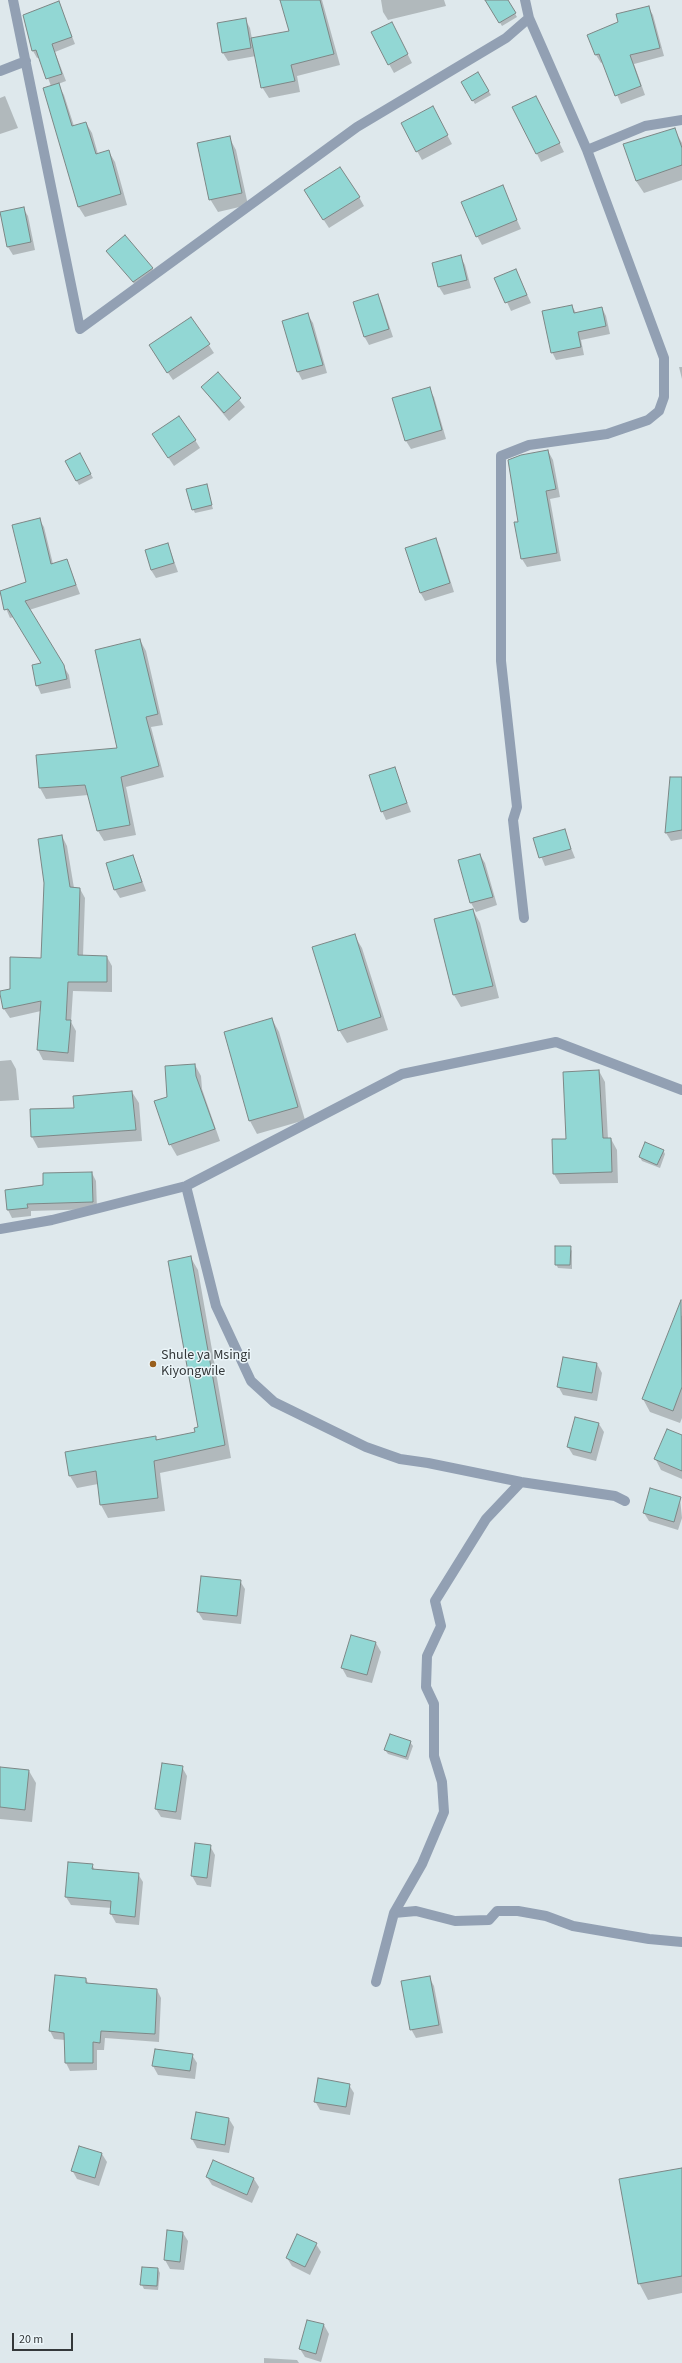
<!DOCTYPE html>
<style>
body{margin:0}
#map{position:relative;width:682px;height:2363px;overflow:hidden;background:#dee8ec;font-family:"Source Sans 3",sans-serif}
canvas{display:block}
.scale{position:absolute;left:12px;top:2333px;width:61px;height:18px;box-sizing:border-box;border:2px solid #34383a;border-top:0;padding-left:5px;font-size:12px;line-height:14px;white-space:nowrap;color:#34383a;-webkit-text-stroke:3px #ebf5f9;paint-order:stroke}
</style>
<div id="map">
<canvas width="682" height="2363"></canvas>
<div class="scale">20 m</div>
</div>
<script>
const ctx = document.querySelector('canvas').getContext('2d');
ctx.lineJoin = 'round';
function fill(path, color) {
  ctx.fillStyle = color;
  ctx.fill(path, 'evenodd');
}
function poly(rows) {
  const path = new Path2D();
  for (const r of rows) {
    path.moveTo(r[0], r[1]);
    for (let i = 2; i < r.length; i += 2) path.lineTo(r[i], r[i + 1]);
  }
  return path;
}
function trace(path, color, width, dash) {
  ctx.strokeStyle = color;
  ctx.lineWidth = width;
  ctx.lineCap = dash ? 'butt' : 'round';
  ctx.setLineDash(dash || []);
  ctx.stroke(path);
}
function drawText(font, color, halo, rows, align = 'center') {
  ctx.font = font + ' "Source Sans 3",sans-serif';
  ctx.lineWidth = 3;
  ctx.setLineDash([]);
  ctx.textBaseline = 'middle';
  ctx.strokeStyle = halo;
  ctx.fillStyle = color;
  for (const [text, x, y, turn = 0] of rows) {
    ctx.save();
    ctx.translate(x, y);
    ctx.rotate((+turn || 0) * Math.PI / 180);
    ctx.textAlign = isNaN(turn) ? turn : align;
    if (halo) ctx.strokeText(text, 0, 0);
    ctx.fillText(text, 0, 0);
    ctx.restore();
  }
}
const shadow = poly([
 [285,0,322,0,340,65,297,76,300,92,269,98,262,87,256,56,228,61,223,53,245,19,250,28,252,39,290,32],
 [381,0,444,0,446,6,388,20,383,12],
 [507,0,517,17,502,26,492,9],
 [59,3,75,44,55,52,66,81,58,84,64,95,74,126,86,123,92,133,98,154,109,152,115,162,127,205,85,217,78,206,51,86,40,57,37,58,33,51,24,15],
 [648,7,653,15,664,56,634,64,645,95,621,104,603,62,601,63,596,55,588,35,620,23],
 [396,31,412,63,394,73,389,64],
 [478,73,491,95,475,104,462,82],
 [5,96,18,128,0,134,0,98],
 [536,97,564,152,541,162,514,108],
 [437,116,452,144,422,160,417,151],
 [674,129,682,143,682,180,644,193,636,181],
 [229,137,236,150,248,205,218,212,210,199],
 [502,186,521,229,482,245,477,236],
 [359,197,364,206,329,228,310,199],
 [23,208,28,216,35,250,13,255,8,247,0,213],
 [108,251,152,268,157,277,139,290],
 [460,256,465,265,471,288,444,295,439,287],
 [516,270,531,303,511,311,496,278],
 [378,295,382,304,393,337,369,345,364,336],
 [572,306,576,313,602,308,606,316,610,334,581,340,584,355,556,360,552,352],
 [308,315,313,323,327,373,302,380,298,372],
 [191,318,214,353,173,380,155,354],
 [679,367,682,367,682,379],
 [218,374,245,407,229,421,202,388],
 [429,389,434,397,446,439,411,449,406,441,394,399],
 [153,435,195,440,200,448,174,466],
 [548,451,553,460,560,497,550,499,561,561,527,567,522,559,519,522],
 [79,454,93,478,79,485,66,461],
 [206,485,213,509,195,513,193,509],
 [39,519,44,527,53,564,67,560,80,594,29,610,69,675,71,688,41,694,37,685,42,664,14,617,10,618,0,594,0,592,27,583],
 [435,540,440,548,454,592,425,601,420,592],
 [168,544,178,572,156,578,151,570],
 [140,640,146,651,163,725,151,727,164,777,126,787,136,835,104,841,98,831,88,795,46,799,40,788,37,756,118,749],
 [394,768,411,812,386,820,382,811],
 [682,794,682,839,671,841,666,833,669,798],
 [564,830,575,858,545,866,534,839],
 [62,836,67,846,74,888,80,889,85,898,83,956,107,957,112,966,112,992,73,991,71,1022,76,1031,74,1062,43,1060,38,1050,41,1011,10,1018,4,1009,11,990,42,959],
 [480,855,485,863,497,905,476,912,471,903,459,861],
 [133,856,146,891,120,898,115,890,108,863],
 [473,910,480,923,499,998,461,1007,454,995,435,920],
 [354,935,362,948,388,1030,347,1043,339,1030],
 [272,1019,279,1032,305,1120,257,1134,250,1121,225,1032],
 [11,1060,16,1069,19,1100,0,1101,0,1061],
 [195,1065,201,1076,202,1089,220,1141,177,1156,170,1144,169,1097],
 [599,1071,605,1082,608,1139,611,1139,617,1150,618,1183,560,1184,554,1174],
 [132,1092,139,1103,142,1141,38,1148,32,1137],
 [663,1150,665,1154,660,1168,642,1161,640,1157],
 [92,1173,96,1181,97,1209,31,1211,31,1216,12,1218,8,1210,6,1191,44,1186],
 [570,1247,572,1251,572,1269,558,1268,556,1264],
 [191,1258,198,1270,231,1458,160,1473,165,1511,108,1518,101,1505,98,1484,77,1488,70,1476,155,1437,157,1440,196,1433,199,1428],
 [676,1314,682,1316,682,1418,680,1423,650,1412,643,1399],
 [597,1364,602,1373,597,1401,563,1395,558,1386],
 [599,1424,604,1432,596,1461,573,1455,568,1447],
 [682,1436,682,1479,661,1470,655,1458],
 [680,1498,682,1518,678,1530,649,1521,644,1513],
 [240,1581,245,1589,241,1624,203,1620,198,1612],
 [376,1643,381,1652,372,1683,347,1677,342,1668],
 [410,1742,413,1746,408,1760,388,1754,385,1750],
 [182,1767,187,1776,181,1820,161,1817,156,1809],
 [0,1768,29,1771,36,1783,32,1822,0,1819],
 [196,1845,210,1846,215,1855,211,1887,197,1885,192,1876],
 [92,1865,95,1870,138,1874,143,1882,139,1925,116,1923,111,1914,112,1908,71,1905,66,1897],
 [429,1977,434,1986,443,2033,416,2038,411,2029],
 [86,1979,89,1985,157,1990,161,1998,159,2042,105,2038,104,2050,97,2050,97,2070,70,2071,66,2063,65,2040,54,2039,50,2031],
 [192,2055,197,2063,195,2079,158,2075,153,2066],
 [349,2085,354,2093,350,2115,320,2110,315,2101],
 [229,2119,234,2127,229,2153,197,2148,192,2139],
 [102,2154,107,2162,99,2186,77,2179,72,2170],
 [682,2169,682,2293,648,2300,639,2283],
 [207,2177,254,2179,259,2187,252,2203,212,2185],
 [168,2231,183,2233,188,2241,184,2270,170,2269,165,2260],
 [316,2244,321,2252,310,2275,292,2266,287,2258],
 [158,2269,160,2273,158,2290,144,2289,142,2285],
 [307,2321,324,2325,329,2334,321,2362,305,2357,300,2349],
 [264,2358,297,2360,299,2363,264,2363]
]);
const building = poly([
 [280,0,320,0,334,54,291,65,295,81,261,88,251,38,289,31,280,0],
 [485,0,508,0,516,13,499,23,485,0],
 [59,1,72,37,52,44,62,74,46,79,36,50,32,51,23,15,59,1],
 [649,6,660,48,630,55,641,86,615,96,599,54,595,55,587,35,618,22,616,14,649,6],
 [246,18,251,48,222,53,217,23,246,18],
 [392,22,408,54,388,65,371,32,392,22],
 [478,72,489,91,472,101,461,82,478,72],
 [59,83,72,126,86,122,96,154,109,150,121,194,78,207,43,88,59,83],
 [536,96,560,143,536,154,512,107,536,96],
 [433,106,448,135,416,152,401,123,433,106],
 [675,128,682,148,682,165,636,181,623,144,675,128],
 [230,136,242,193,209,200,197,143,230,136],
 [340,167,360,197,323,220,304,190,340,167],
 [503,185,517,220,476,237,461,202,503,185],
 [24,207,31,242,7,247,0,212,24,207],
 [125,235,153,268,133,282,106,251,125,235],
 [461,255,467,280,438,287,432,263,461,255],
 [516,269,527,295,505,303,494,278,516,269],
 [378,294,389,329,364,337,353,302,378,294],
 [572,305,574,313,602,307,606,326,578,332,581,347,551,353,542,311,572,305],
 [308,313,323,365,297,372,282,321,308,313],
 [191,317,210,344,167,373,149,345,191,317],
 [218,372,241,398,224,413,201,387,218,372],
 [430,387,442,430,405,441,392,398,430,387],
 [179,416,196,440,168,458,152,434,179,416],
 [548,450,556,489,546,491,557,553,521,559,514,522,518,522,508,460,521,455,548,450],
 [80,453,91,474,76,481,65,461,80,453],
 [207,484,212,505,192,510,186,489,207,484],
 [40,518,51,564,67,559,76,585,25,601,64,665,67,679,36,686,32,665,41,663,8,609,4,610,0,591,26,582,12,525,40,518],
 [436,538,450,583,420,593,405,548,436,538],
 [168,543,174,563,151,570,145,550,168,543],
 [140,639,158,714,146,717,159,766,121,777,130,825,97,831,85,785,39,788,36,755,117,748,95,650,140,639],
 [395,767,407,803,381,812,369,775,395,767],
 [670,777,682,777,682,830,665,833,670,777],
 [565,829,571,849,539,858,533,838,565,829],
 [62,835,70,887,80,888,78,955,107,956,107,982,68,982,66,1020,71,1020,68,1053,37,1050,41,1001,3,1009,0,994,0,991,10,989,10,957,41,958,44,883,38,839,62,835],
 [480,854,493,897,470,903,458,860,480,854],
 [133,855,142,882,114,890,106,863,133,855],
 [473,909,493,986,453,995,434,919,473,909],
 [355,934,381,1017,338,1031,312,947,355,934],
 [272,1018,298,1107,249,1121,224,1032,272,1018],
 [195,1064,196,1076,215,1129,169,1145,154,1101,167,1097,165,1066,195,1064],
 [599,1070,603,1138,611,1138,612,1172,553,1174,552,1139,566,1139,563,1072,599,1070],
 [132,1091,136,1130,31,1137,30,1109,74,1108,73,1096,132,1091],
 [645,1142,664,1150,657,1165,639,1157,645,1142],
 [92,1172,93,1202,27,1204,28,1208,7,1210,5,1190,43,1185,43,1173,92,1172],
 [555,1246,571,1246,570,1265,555,1265,555,1246],
 [191,1256,225,1445,154,1461,158,1498,100,1505,96,1471,69,1476,65,1452,156,1436,156,1440,195,1432,194,1428,198,1427,168,1261,191,1256],
 [681,1300,682,1387,673,1411,642,1399,681,1300],
 [563,1357,597,1363,592,1393,557,1387,563,1357],
 [575,1417,599,1423,591,1453,567,1447,575,1417],
 [667,1429,682,1435,682,1471,654,1459,667,1429],
 [650,1488,681,1497,674,1522,643,1513,650,1488],
 [201,1576,241,1580,237,1616,197,1612,201,1576],
 [351,1635,376,1642,367,1675,341,1668,351,1635],
 [390,1734,411,1741,406,1757,384,1750,390,1734],
 [162,1763,183,1766,176,1812,155,1809,162,1763],
 [0,1767,29,1770,25,1810,0,1807,0,1767],
 [195,1843,211,1845,207,1878,191,1876,195,1843],
 [68,1862,93,1864,92,1869,139,1873,135,1917,110,1914,111,1901,65,1897,68,1862],
 [55,1975,86,1978,86,1983,157,1989,155,2034,101,2031,100,2043,93,2042,93,2063,65,2063,64,2033,49,2031,55,1975],
 [430,1976,439,2025,410,2030,401,1981,430,1976],
 [155,2049,193,2054,190,2071,152,2066,155,2049],
 [318,2078,350,2084,346,2107,314,2102,318,2078],
 [196,2112,229,2118,225,2145,191,2139,196,2112],
 [79,2146,102,2153,95,2178,71,2171,79,2146],
 [213,2160,254,2178,247,2195,206,2177,213,2160],
 [682,2168,682,2276,638,2284,619,2179,682,2168],
 [167,2230,183,2232,180,2262,164,2260,167,2230],
 [297,2234,317,2243,305,2267,286,2258,297,2234],
 [142,2267,158,2268,157,2286,140,2285,142,2267],
 [307,2320,324,2324,316,2354,299,2349,307,2320]
]);
const street = poly([
 [13,0,80,329,357,127,506,38,529,18],
 [0,71,26,61],
 [587,150,645,126,682,120],
 [524,918,513,820,517,807,501,661,501,456,529,445,607,434,648,420,659,411,664,397,664,358,587,150,529,18,525,0],
 [186,1186,216,1306,251,1381,274,1402,366,1447,400,1459,428,1463,521,1482,615,1496,625,1501],
 [0,1229,52,1220,186,1186,402,1074,556,1042,682,1090],
 [394,1913,422,1864,444,1812,442,1782,434,1756,434,1704,426,1687,427,1656,441,1626,435,1601,486,1519,521,1482],
 [376,1982,394,1913,416,1911,455,1921,489,1920,497,1911,518,1911,546,1916,573,1926,649,1939,682,1942]
]);
const markers = [
 [153,1364,4,"#985e1c"]
];
const poiNames = [
 ["Shule ya Msingi",161,1356],
 ["Kiyongwile",161,1372]
];
fill(shadow, '#0003');
fill(building, '#92d7d4');
trace(building, '#7d8786', 1);
trace(street, '#92a0b3', 10);
for (const [x, y, r, color] of markers) {
  const dot = new Path2D();
  dot.arc(x, y, r, 0, 2 * Math.PI);
  ctx.fillStyle = color;
  ctx.fill(dot);
  trace(dot, '#ebf5f9', 1.5);
}
drawText('14px', '#34383a', '#ebf5f9', poiNames, 'left');
</script>
